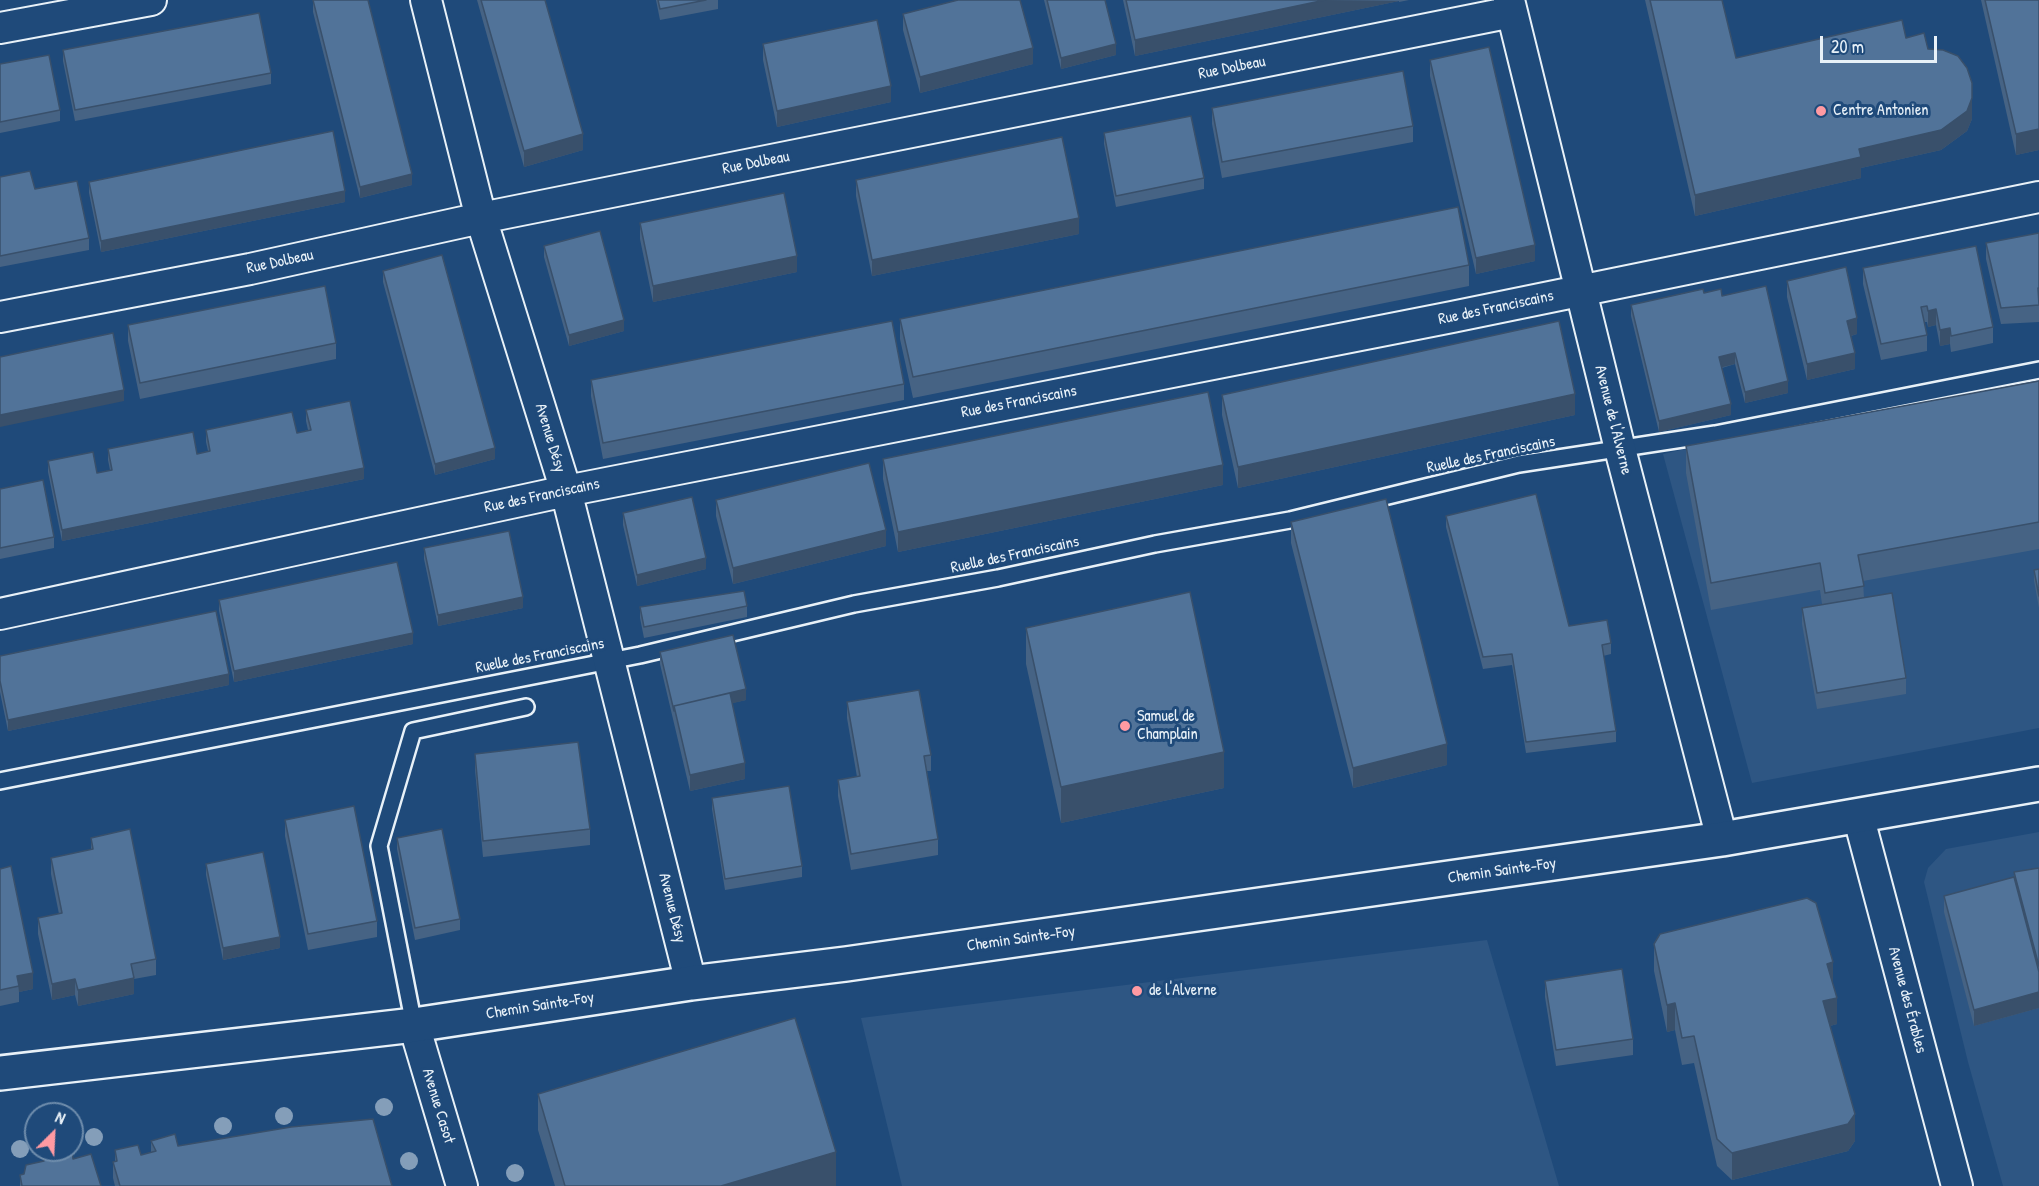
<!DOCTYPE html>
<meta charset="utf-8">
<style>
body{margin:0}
#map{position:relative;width:2039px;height:1186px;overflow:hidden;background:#1f4a7a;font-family:"Patrick Hand",sans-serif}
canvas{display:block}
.north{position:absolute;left:24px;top:1102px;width:60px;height:60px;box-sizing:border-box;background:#1f4a7a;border:2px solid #6f8dac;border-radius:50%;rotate:24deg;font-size:16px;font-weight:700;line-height:24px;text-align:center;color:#e8f1f8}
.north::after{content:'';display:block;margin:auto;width:21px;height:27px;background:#ff9aa2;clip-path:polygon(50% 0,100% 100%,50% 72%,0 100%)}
.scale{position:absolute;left:1820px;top:36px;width:117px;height:27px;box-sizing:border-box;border:3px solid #e8f1f8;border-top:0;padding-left:8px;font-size:18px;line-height:21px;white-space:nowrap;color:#e8f1f8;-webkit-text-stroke:4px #1f4a7a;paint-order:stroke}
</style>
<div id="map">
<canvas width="2039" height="1186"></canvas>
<div class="north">N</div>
<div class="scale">20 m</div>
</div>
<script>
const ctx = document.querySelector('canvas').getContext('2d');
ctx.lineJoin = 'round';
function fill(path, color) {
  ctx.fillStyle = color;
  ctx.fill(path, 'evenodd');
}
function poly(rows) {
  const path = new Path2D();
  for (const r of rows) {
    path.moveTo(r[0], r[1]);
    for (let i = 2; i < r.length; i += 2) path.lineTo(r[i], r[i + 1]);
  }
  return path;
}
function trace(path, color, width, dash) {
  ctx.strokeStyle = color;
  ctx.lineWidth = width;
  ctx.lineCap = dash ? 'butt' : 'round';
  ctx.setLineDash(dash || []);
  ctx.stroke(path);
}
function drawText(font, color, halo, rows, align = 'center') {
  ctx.font = font + ' "Patrick Hand",sans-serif';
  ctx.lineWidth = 6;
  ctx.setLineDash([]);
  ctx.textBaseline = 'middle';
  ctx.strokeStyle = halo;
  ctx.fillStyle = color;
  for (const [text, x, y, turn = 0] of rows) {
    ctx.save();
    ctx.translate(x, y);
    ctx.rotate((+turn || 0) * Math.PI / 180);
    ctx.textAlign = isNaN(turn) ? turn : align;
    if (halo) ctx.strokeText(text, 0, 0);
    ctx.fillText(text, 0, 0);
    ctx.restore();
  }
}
const built = poly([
 [2039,370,2039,728,1752,783,1663,454],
 [2039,832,2039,1186,2003,1186,1968,1062,1924,882,1928,868,1946,849],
 [1487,940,1559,1186,902,1186,861,1018]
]);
const lane = poly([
 [0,781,640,655,854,604,998,578,1155,544,1290,520,1519,464,1715,434,2039,370],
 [414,1025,379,846,413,731,526,707]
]);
const street = poly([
 [426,0,481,218,566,491,691,983],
 [1509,0,1620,449,1722,839],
 [0,28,151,0],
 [0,317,250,269,481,218,1512,12],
 [0,614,566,491,1452,317,2039,197],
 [1858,815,1957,1186],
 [414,1025,462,1186]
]);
const secondary = poly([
 [0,1073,414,1025,691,983,846,964,1722,839,2039,784]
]);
const trees = [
 [384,1107],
 [284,1116],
 [223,1126],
 [94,1137],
 [20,1149],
 [409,1161],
 [515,1173]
];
const wall = poly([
 [313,0,412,185,360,198,313,12],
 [477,0,545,0,583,150,524,167],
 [656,0,718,0,718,9,660,20],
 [1044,0,1105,0,1116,55,1061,69],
 [1123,0,1409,0,1399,2,1399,1,1135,56],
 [1645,0,1722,0,1736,58,1906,38,1928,49,1972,119,1967,131,1941,150,1861,168,1861,178,1695,216],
 [1981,0,2039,0,2039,150,2016,155],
 [903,14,1033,64,920,93,903,30],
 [763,44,891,102,777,127,763,60],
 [63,50,271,73,271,84,75,121,63,61],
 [1430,60,1535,261,1476,274,1430,76],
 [0,64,60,110,60,121,0,133],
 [1212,108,1413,126,1413,142,1222,178,1212,124],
 [1104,133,1204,178,1204,189,1116,207,1104,144],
 [0,177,35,189,89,238,89,250,0,267],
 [856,180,1079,234,872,276,856,196],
 [89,182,345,202,101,252,89,193],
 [640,223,797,272,653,302,640,239],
 [2039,233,2039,322,2001,324,1986,259,1986,243],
 [544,246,624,331,569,346,544,257],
 [1469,265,1469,286,913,398,900,339,900,319],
 [1863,268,1993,327,1993,343,1951,352,1950,344,1940,346,1936,325,1928,327,1927,322,1924,322,1927,335,1927,351,1881,360,1863,284],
 [383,271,495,459,435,475,383,282],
 [1787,281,1857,334,1851,336,1855,369,1807,380,1787,297],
 [1704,293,1722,296,1788,393,1745,403,1735,364,1722,368,1731,415,1659,432,1631,316,1631,305],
 [128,325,336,343,336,359,140,399,128,341],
 [591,380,904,384,904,400,603,459,591,396],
 [2039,381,2039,549,1863,581,1864,598,1906,678,1906,694,1817,709,1802,624,1802,608,1822,604,1820,590,1711,610,1686,473,1686,446],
 [1222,395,1575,415,1238,488,1222,415],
 [306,410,364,479,62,541,48,472,48,461,97,473,110,470,108,460,108,449,197,454,208,451,206,442,206,430,297,433,308,430,306,421],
 [883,459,1223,485,898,552,883,479],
 [0,489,54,537,54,548,0,559],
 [716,500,886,546,733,584,716,516],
 [623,513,706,569,637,586,623,525],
 [1446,516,1569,626,1611,643,1611,654,1603,656,1616,731,1616,742,1526,753,1512,665,1483,669,1446,527],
 [1291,522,1447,765,1353,788,1291,543],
 [424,548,523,608,438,626,424,559],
 [2039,569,2039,608,2034,581,2034,570],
 [219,600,413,644,234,682,219,611],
 [747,606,747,617,644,638,640,618,640,607],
 [1026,628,1224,788,1061,823,1026,664],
 [660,652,746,700,732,703,745,779,690,791,660,664],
 [0,656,229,685,8,731,0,692],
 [847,702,931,755,931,771,927,771,938,839,938,855,851,870,838,796,838,780,857,777,847,718],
 [475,754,590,829,590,845,483,857,475,770],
 [712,798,802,866,802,877,725,890,712,809],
 [285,820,377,921,377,937,308,950,285,836],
 [91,838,156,959,156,975,134,979,134,994,78,1006,75,995,52,1000,38,934,38,918,59,914,51,874,51,858,91,850],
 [397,838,460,919,460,930,415,940,397,849],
 [206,864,280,948,223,960,206,875],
 [2039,868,2039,1008,1974,1026,1944,912,1944,896,2014,877,2014,872],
 [0,869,33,989,19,992,19,1002,0,1006],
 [1654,944,1833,984,1837,1024,1830,1026,1855,1141,1848,1151,1732,1180,1717,1166,1694,1063,1682,1065,1675,1030,1667,1032,1654,971],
 [1545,981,1633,1039,1633,1055,1556,1066,1545,997],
 [538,1094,836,1186,555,1186,538,1130],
 [151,1141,178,1146,392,1186,115,1186,113,1178,113,1162,115,1162,115,1150,141,1155,151,1152],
 [43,1152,73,1159,101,1186,20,1186,20,1175,24,1174,43,1161]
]);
const shadedWall = poly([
 [1325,0,1399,1,1135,56,1135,40],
 [1116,44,1116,55,1061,69,1061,58],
 [1033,48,1033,64,920,93,920,77],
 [1972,83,1972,119,1967,131,1941,150,1861,168,1861,178,1695,216,1695,195,1859,149],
 [891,86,891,102,777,127,777,111],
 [2039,129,2039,150,2016,155,2016,134],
 [583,134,583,150,524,167,524,151],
 [412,174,412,185,360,198,360,187],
 [345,191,345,202,101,252,101,241],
 [1079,218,1079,234,872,276,872,260],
 [1535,245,1535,261,1476,274,1476,258],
 [797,256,797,272,653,302,653,286],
 [1936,309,1936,325,1928,327,1928,311],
 [1857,318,1857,334,1847,337,1847,321],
 [624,320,624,331,569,346,569,335],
 [1950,328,1950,344,1940,346,1940,330],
 [1735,353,1735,364,1719,368,1719,357],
 [1855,353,1855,369,1807,380,1807,364],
 [1788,381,1788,393,1745,403,1745,392],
 [124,390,124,401,0,427,0,415],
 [1575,394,1575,415,1238,488,1238,467],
 [1731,404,1731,415,1659,432,1659,421],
 [495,448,495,459,435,475,435,464],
 [1223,465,1223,485,898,552,898,532],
 [364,468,364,479,62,541,62,530],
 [886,530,886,546,733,584,733,568],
 [706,558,706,569,637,586,637,575],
 [523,597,523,608,438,626,438,615],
 [413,633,413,644,234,682,234,671],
 [229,674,229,685,8,731,8,720],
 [746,689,746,700,730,704,729,693],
 [1447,744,1447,765,1353,788,1353,768],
 [1224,752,1224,788,1061,823,1061,787],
 [745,763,745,779,690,791,690,775],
 [280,937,280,948,223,960,223,948],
 [1833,962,1833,989,1827,964],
 [33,973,33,989,19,992,17,976],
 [134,978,134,994,78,1006,78,990],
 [75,979,75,995,52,1000,52,984],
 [2039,992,2039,1008,1974,1026,1974,1010],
 [1837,998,1837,1024,1823,1028,1823,1001],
 [1675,1003,1675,1030,1667,1032,1667,1005],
 [1855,1114,1855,1141,1848,1151,1732,1180,1732,1153],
 [836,1152,836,1186,721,1186]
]);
const building = poly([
 [313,0,368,0,412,174,360,187,313,0],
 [481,0,545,0,583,134,524,151,481,0],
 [658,0,706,0,660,9,658,0],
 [958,0,1020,0,1033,48,920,77,903,14,958,0],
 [1047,0,1105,0,1116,44,1061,58,1047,0],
 [1126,0,1325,0,1135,40,1126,0],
 [1650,0,1722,0,1736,58,1902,20,1906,38,1924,33,1928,49,1943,50,1958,56,1967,68,1972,83,1972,98,1967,111,1941,130,1859,149,1861,157,1695,195,1650,0],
 [1985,0,2039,0,2039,129,2016,134,1985,0],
 [259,13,271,73,75,110,63,50,259,13],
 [877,20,891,86,777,111,763,44,877,20],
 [1489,47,1535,245,1476,258,1430,60,1489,47],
 [49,55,60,110,0,122,0,64,49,55],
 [1403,71,1413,126,1222,162,1212,108,1403,71],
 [1191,116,1204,178,1116,196,1104,133,1191,116],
 [333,131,345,191,101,241,89,182,333,131],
 [1062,137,1079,218,872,260,856,180,1062,137],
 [30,171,35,189,77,181,89,238,0,256,0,177,30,171],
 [784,193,797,256,653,286,640,223,784,193],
 [1458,207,1469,265,913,377,900,319,1458,207],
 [600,231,624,320,569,335,544,246,600,231],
 [2039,233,2039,288,2038,288,2039,305,2001,308,1986,243,2039,233],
 [1976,246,1993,327,1951,336,1950,328,1940,330,1936,309,1928,311,1927,306,1921,307,1927,335,1881,344,1863,268,1976,246],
 [442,255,495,448,435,464,383,271,442,255],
 [1846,267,1857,318,1847,321,1855,353,1807,364,1787,281,1846,267],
 [325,286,336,343,140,383,128,325,325,286],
 [1766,286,1788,381,1745,392,1735,353,1719,357,1731,404,1659,421,1631,305,1703,289,1704,293,1721,289,1722,296,1766,286],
 [892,321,904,384,603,443,591,380,892,321],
 [1559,321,1575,394,1238,467,1222,395,1559,321],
 [113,333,124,390,0,415,0,357,113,333],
 [2039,381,2039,522,1858,555,1864,586,1825,593,1820,563,1711,583,1686,446,2039,381],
 [1208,392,1223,465,898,532,883,459,1208,392],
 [350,401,364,468,62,530,48,461,93,452,97,473,112,470,108,449,193,432,197,454,210,451,206,430,292,412,297,433,311,430,306,410,350,401],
 [869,463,886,530,733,568,716,500,869,463],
 [43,480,54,537,0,548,0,489,43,480],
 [1536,494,1569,626,1607,620,1611,643,1602,645,1616,731,1526,742,1512,654,1483,657,1446,516,1536,494],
 [692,497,706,558,637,575,623,513,692,497],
 [1386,499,1447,744,1353,768,1291,522,1386,499],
 [509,531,523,597,438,615,424,548,509,531],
 [397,562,413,633,234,671,219,600,397,562],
 [2039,569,2039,596,2034,570,2039,569],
 [744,591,747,606,644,627,640,607,744,591],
 [1190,592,1224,752,1061,787,1026,628,1190,592],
 [1892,593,1906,678,1817,693,1802,608,1892,593],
 [216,611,229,674,8,720,0,681,0,656,216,611],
 [733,635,746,689,674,706,674,711,660,652,733,635],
 [919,690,931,755,924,756,938,839,851,854,838,780,860,776,847,702,919,690],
 [730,693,745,763,690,775,674,706,730,693],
 [578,742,590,829,483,841,475,754,578,742],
 [789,786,802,866,725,879,712,798,789,786],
 [354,806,377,921,308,934,285,820,354,806],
 [130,829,156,959,131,964,134,978,78,990,75,979,52,984,38,918,62,913,51,858,93,849,91,838,130,829],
 [442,829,460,919,415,928,397,838,442,829],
 [263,852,280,937,223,948,206,864,263,852],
 [11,866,33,973,17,976,19,986,0,990,0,869,11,866],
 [2039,868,2039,966,2014,872,2039,868],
 [2014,877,2039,972,2039,992,1974,1010,1944,896,2014,877],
 [1807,898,1816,903,1833,962,1827,964,1837,998,1823,1001,1855,1114,1848,1124,1732,1153,1717,1139,1694,1036,1682,1038,1675,1003,1667,1005,1654,944,1660,934,1807,898],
 [1622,969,1633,1039,1556,1050,1545,981,1622,969],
 [795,1018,836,1152,721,1186,565,1186,538,1094,795,1018],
 [373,1119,392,1186,120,1186,113,1162,117,1161,115,1150,138,1145,141,1155,156,1151,151,1141,175,1134,178,1146,291,1127,373,1119],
 [52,1150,72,1150,73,1159,91,1154,101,1186,22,1186,20,1175,24,1174,26,1165,44,1161,43,1152,52,1150]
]);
const markers = [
 [1821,111,6,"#ff9aa2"],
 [1125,726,6,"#ff9aa2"],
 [1137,991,6,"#ff9aa2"]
];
const streetNames = [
 ["Rue Dolbeau",1232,68,-11],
 ["Rue Dolbeau",756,163,-11],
 ["Rue Dolbeau",280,262,-12],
 ["Rue des Franciscains",1496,308,-12],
 ["Rue des Franciscains",1019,402,-11],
 ["Avenue de l'Alverne",1613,420,76],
 ["Avenue Désy",550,438,73],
 ["Ruelle des Franciscains",1491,455,-12],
 ["Rue des Franciscains",542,496,-12],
 ["Ruelle des Franciscains",1015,555,-12],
 ["Ruelle des Franciscains",540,656,-11],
 ["Chemin Sainte-Foy",1502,871,-8],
 ["Avenue Désy",672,908,76],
 ["Chemin Sainte-Foy",1021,939,-8],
 ["Avenue des Érables",1907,1000,75],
 ["Chemin Sainte-Foy",540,1006,-9],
 ["Avenue Casot",438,1106,73]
];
const poiNames = [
 ["Centre Antonien",1833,111],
 ["Samuel de",1137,717],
 ["Champlain",1137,735],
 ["de l'Alverne",1149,991]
];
fill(built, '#2e5683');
trace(lane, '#e8f1f8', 20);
trace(street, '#e8f1f8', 34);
trace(secondary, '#e8f1f8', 38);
trace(lane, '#1f4a7a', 15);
trace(street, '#1f4a7a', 30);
trace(secondary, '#1f4a7a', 33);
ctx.fillStyle = '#849eb9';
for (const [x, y] of trees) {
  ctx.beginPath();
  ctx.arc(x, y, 9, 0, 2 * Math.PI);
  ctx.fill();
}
fill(wall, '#466384');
fill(shadedWall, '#39506b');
fill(building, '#517399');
trace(building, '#39506b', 1.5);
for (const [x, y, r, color] of markers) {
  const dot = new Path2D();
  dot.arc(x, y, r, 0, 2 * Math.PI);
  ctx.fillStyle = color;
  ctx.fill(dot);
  trace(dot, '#1f4a7a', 2);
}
drawText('16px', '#e8f1f8', '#1f4a7a', streetNames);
drawText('16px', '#e8f1f8', '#1f4a7a', poiNames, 'left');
</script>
